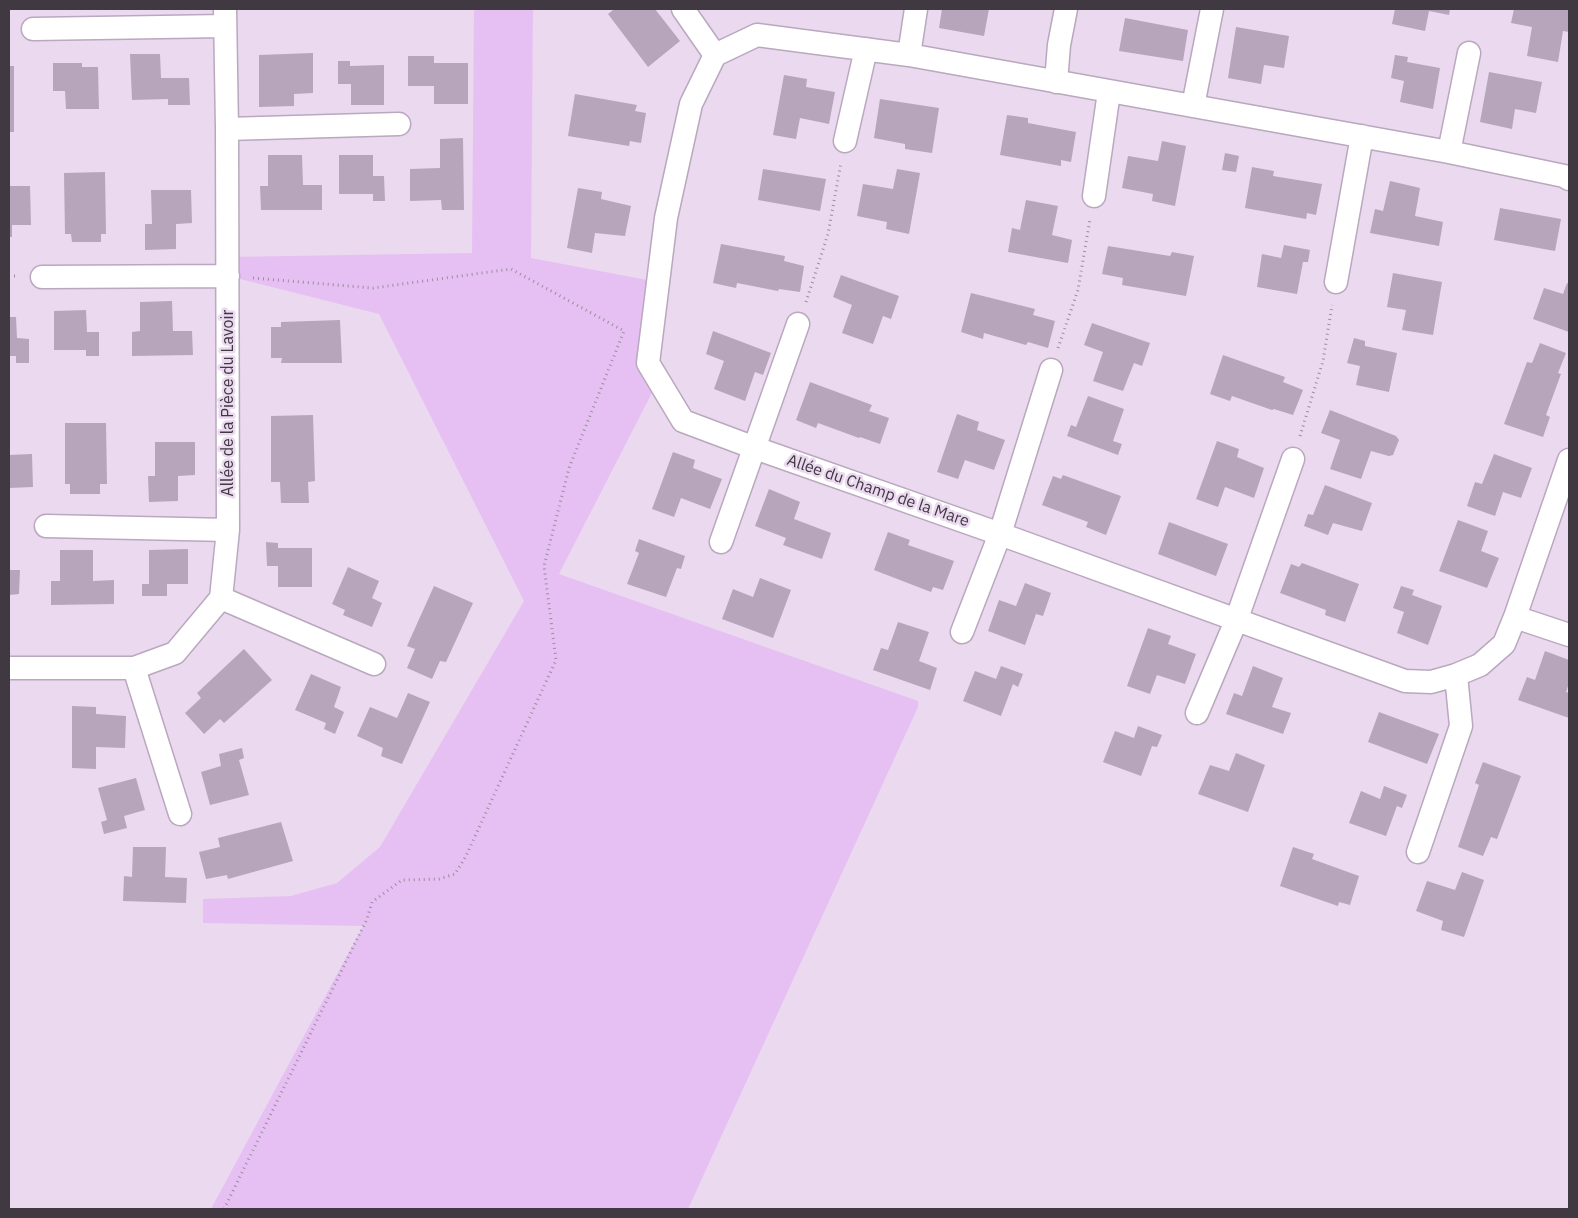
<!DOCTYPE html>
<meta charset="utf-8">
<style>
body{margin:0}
#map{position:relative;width:1578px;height:1218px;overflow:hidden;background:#ebd9f0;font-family:"IBM Plex Sans",sans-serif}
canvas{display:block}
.frame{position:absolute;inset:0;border:10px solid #403942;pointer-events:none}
</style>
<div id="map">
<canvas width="1578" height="1218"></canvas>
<div class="frame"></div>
</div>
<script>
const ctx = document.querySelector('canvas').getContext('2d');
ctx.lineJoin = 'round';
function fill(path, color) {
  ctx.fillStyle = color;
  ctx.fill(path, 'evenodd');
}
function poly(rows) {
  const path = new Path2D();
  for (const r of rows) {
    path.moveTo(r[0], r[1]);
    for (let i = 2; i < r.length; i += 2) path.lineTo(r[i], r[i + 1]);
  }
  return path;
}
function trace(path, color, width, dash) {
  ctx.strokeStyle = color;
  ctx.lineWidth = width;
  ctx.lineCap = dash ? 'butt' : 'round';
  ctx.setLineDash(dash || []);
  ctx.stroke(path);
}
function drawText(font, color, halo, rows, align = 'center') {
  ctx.font = font + ' "IBM Plex Sans",sans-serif';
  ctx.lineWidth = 5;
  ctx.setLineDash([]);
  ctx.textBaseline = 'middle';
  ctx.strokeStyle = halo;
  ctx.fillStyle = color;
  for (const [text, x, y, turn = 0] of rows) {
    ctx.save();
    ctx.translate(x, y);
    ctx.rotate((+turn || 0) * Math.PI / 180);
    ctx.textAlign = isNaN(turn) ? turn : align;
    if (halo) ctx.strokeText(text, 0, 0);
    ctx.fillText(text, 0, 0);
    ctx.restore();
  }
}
const green = poly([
 [474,9,533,9,531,258,658,282,658,381,559,574,918,701,918,707,688,1209,211,1209,363,926,203,923,203,899,291,896,337,883,380,847,524,601,379,314,228,276,228,257,472,253]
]);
const building = poly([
 [612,9,655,9,680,41,648,67,608,14,613,10],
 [942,9,989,9,984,36,939,28],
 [1395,9,1450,9,1449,15,1429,11,1425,31,1392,24],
 [1514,9,1569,10,1569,32,1563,31,1558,62,1527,56,1532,27,1511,23],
 [1125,18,1188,30,1183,61,1119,51],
 [1236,27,1289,36,1284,68,1264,65,1261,84,1228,78],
 [313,53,313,93,294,94,294,106,259,107,259,55],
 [130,54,160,54,161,78,189,78,190,105,168,105,168,99,132,100],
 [1395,55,1408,57,1407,62,1440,68,1433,109,1400,102,1404,81,1391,78],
 [408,56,434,56,434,63,468,63,468,104,434,104,434,86,408,86],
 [338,61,350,61,350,66,384,65,384,105,351,105,351,84,338,84],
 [53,63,82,63,82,67,98,67,99,109,66,109,65,91,53,91],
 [9,66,14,66,14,132,9,132],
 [1489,72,1542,82,1536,113,1515,109,1512,129,1480,122],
 [784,75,807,79,806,87,835,92,829,124,800,118,796,139,773,135],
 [575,94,637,105,635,111,646,113,641,143,630,141,629,146,568,136],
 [880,99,939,108,932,153,905,149,905,144,874,138],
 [1007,115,1028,118,1028,123,1076,132,1071,162,1061,160,1061,166,1000,155],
 [463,138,464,210,442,210,441,200,410,201,410,169,440,168,440,139],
 [1162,141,1186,146,1175,206,1152,201,1153,194,1122,188,1128,156,1158,161],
 [1225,153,1239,156,1236,172,1222,170],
 [268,155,302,155,303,185,322,185,322,210,261,210,260,186,268,186],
 [339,155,373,155,373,176,384,176,385,201,373,201,373,194,339,194],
 [1252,167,1274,171,1273,176,1322,184,1316,215,1307,213,1306,219,1245,208],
 [763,169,826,179,820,211,758,200],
 [897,169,920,173,909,234,886,229,887,222,857,216,863,184,893,189],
 [105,172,106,234,101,234,101,242,72,242,71,234,65,234,64,173],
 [1390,181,1420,188,1415,216,1443,222,1439,246,1370,233,1375,209,1383,211],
 [9,186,30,186,31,225,12,225,12,237,9,237],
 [578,188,602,192,601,199,631,206,625,236,595,233,592,253,567,248],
 [151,190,191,190,192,223,176,224,176,249,145,250,145,224,152,224],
 [1026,200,1058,206,1052,235,1072,240,1068,263,1008,252,1012,228,1020,230],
 [1500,208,1561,219,1555,251,1494,240],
 [721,244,785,256,784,261,804,266,800,292,779,289,778,291,737,283,736,288,713,283],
 [1284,245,1310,250,1308,262,1303,262,1297,294,1257,287,1262,254,1281,258],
 [1108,246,1170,256,1172,252,1194,256,1186,296,1122,285,1123,278,1102,274],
 [1393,273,1442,282,1433,335,1402,330,1406,310,1387,307],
 [841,275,899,296,891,319,883,316,873,344,842,333,852,305,833,297],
 [1567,283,1569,284,1569,332,1533,319,1544,288,1563,294],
 [971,293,1035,309,1033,315,1055,321,1048,348,1028,342,1026,345,984,333,983,339,961,332],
 [172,301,173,331,192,331,193,355,132,356,132,332,140,331,140,302],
 [86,310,87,332,99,332,99,356,86,356,86,350,54,350,54,311],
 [9,317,16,317,17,338,29,339,29,363,16,363,16,356,9,356],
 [340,320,342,363,281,363,282,358,271,358,271,327,281,327,281,322],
 [1092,323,1150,343,1142,366,1134,363,1123,391,1093,381,1103,352,1084,345],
 [713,331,771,353,763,375,755,372,745,401,714,389,724,361,706,354],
 [1354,338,1365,341,1365,346,1397,353,1389,392,1356,385,1360,366,1347,363],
 [1540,343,1566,353,1558,373,1561,374,1546,415,1550,417,1543,437,1504,424,1527,362,1532,363],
 [1223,355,1285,377,1283,382,1303,390,1293,415,1274,409,1272,410,1232,396,1230,401,1210,394],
 [810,382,872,405,869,411,889,418,880,444,860,437,859,438,818,423,816,428,796,420],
 [1088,396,1124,409,1113,441,1122,444,1118,455,1067,436,1071,425,1076,427],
 [1330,410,1396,436,1399,440,1393,455,1389,456,1371,451,1361,479,1330,469,1340,440,1321,433],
 [957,414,979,422,977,430,1005,440,994,470,965,460,958,479,937,472],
 [313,415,315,481,308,482,309,503,281,503,280,482,271,482,271,416],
 [65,423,106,423,107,484,100,484,100,494,70,494,70,484,65,484],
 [1217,441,1239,449,1237,457,1264,468,1254,498,1225,487,1218,507,1196,499],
 [155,442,195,442,195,475,178,476,178,501,149,502,148,476,155,476],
 [673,452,695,460,693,468,722,479,710,509,681,498,674,517,652,509],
 [32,454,33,487,9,488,9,455],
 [1494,454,1532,468,1521,498,1503,492,1495,516,1467,506,1475,482,1482,484],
 [1063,475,1121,496,1106,535,1086,527,1088,522,1042,505,1053,476,1061,479],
 [1325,485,1372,503,1362,531,1333,523,1328,535,1304,526,1308,514,1313,515],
 [769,489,800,502,794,519,831,533,822,559,783,545,786,538,755,526],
 [1458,520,1488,531,1481,551,1499,558,1487,588,1439,571],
 [1169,522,1228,544,1216,576,1158,554],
 [888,532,910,540,908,545,954,561,943,590,933,587,931,592,874,570],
 [639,539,685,556,681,569,677,568,666,597,627,584,639,553,635,551],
 [266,542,278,543,278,548,312,548,312,587,278,587,278,566,267,566],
 [188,549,188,584,167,584,167,596,142,596,142,584,149,584,149,550],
 [60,550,93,550,93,581,114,580,114,604,51,605,51,581,60,581],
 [1302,563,1359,584,1345,622,1325,615,1326,610,1280,593,1291,564,1299,567],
 [348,567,379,581,372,598,382,603,372,627,343,615,345,610,332,604],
 [9,570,20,570,19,594,9,595],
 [760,578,791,590,773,638,722,619,733,589,753,597],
 [1025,583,1051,593,1043,616,1036,614,1025,645,988,631,999,600,1016,606],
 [434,586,473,603,446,662,440,661,432,679,407,668,415,649,407,646],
 [1401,586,1414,590,1412,595,1442,606,1428,645,1397,633,1404,612,1393,608],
 [898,622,929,632,919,661,937,668,930,690,873,670,881,648,888,650],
 [1148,628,1171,636,1168,644,1196,654,1185,684,1157,675,1150,694,1127,686],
 [244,649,272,680,224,723,220,719,204,734,185,713,201,698,197,693],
 [1545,651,1569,660,1569,683,1566,692,1569,693,1569,718,1518,700,1527,677,1535,680],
 [1001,666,1023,674,1018,687,1013,684,1001,716,963,701,975,671,996,679],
 [1253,666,1283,678,1272,707,1291,713,1283,734,1226,714,1234,693,1242,696],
 [311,674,341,687,334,707,344,712,335,734,324,729,326,723,295,710],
 [408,693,430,702,402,764,381,756,383,748,357,736,370,707,397,718],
 [72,706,96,707,96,714,126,716,125,748,96,747,96,769,72,768],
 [1379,712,1439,734,1427,764,1368,742],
 [1138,726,1162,735,1157,747,1152,746,1141,776,1103,762,1115,731,1134,738],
 [242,748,244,758,239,760,249,795,210,805,201,772,221,766,219,754],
 [1236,753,1265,765,1248,812,1198,794,1210,765,1229,771],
 [1483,762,1521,776,1497,839,1491,837,1483,856,1458,847,1479,785,1475,783],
 [136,778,145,810,124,816,127,828,104,834,101,822,107,820,98,788],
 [1384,786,1407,795,1402,808,1397,806,1386,836,1349,823,1361,791,1380,799],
 [281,822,293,861,228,879,227,875,206,879,199,852,220,847,218,838],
 [133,847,166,847,165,877,187,878,186,903,123,901,124,876,132,877],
 [1293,847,1314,854,1312,859,1359,876,1350,905,1339,902,1338,906,1280,886],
 [1462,872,1484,880,1464,937,1441,930,1443,921,1416,911,1427,881,1455,890]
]);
const path = poly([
 [9,276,19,276],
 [253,278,373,288,511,269,624,331],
 [806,302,828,234,841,163],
 [1058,348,1078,290,1090,219],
 [1300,436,1323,361,1332,305],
 [224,1209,367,919,372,902,402,880,439,879,455,874,466,856,556,660,544,566,569,468,624,331,626,331]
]);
const street = poly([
 [683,9,715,55],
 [33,29,225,26],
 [909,55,916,9],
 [1056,82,1059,45,1066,9],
 [1193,106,1212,9],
 [227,129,399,124],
 [845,141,866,49],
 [1449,152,1469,53],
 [1569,179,1564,176,1449,152,909,55,757,35,715,55,691,104,666,218,648,363,683,421,755,448,1000,534,1405,681,1431,682,1456,675,1480,665,1504,644,1515,617,1569,460],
 [1094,196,1109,92],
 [42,277,228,276],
 [1336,282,1362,136],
 [46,526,228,530],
 [721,542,798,324],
 [221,598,374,664],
 [1515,617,1569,635],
 [962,632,1000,534,1051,370],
 [9,668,134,668,175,653,221,598,228,530,227,129,225,9],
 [134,668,180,814],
 [1197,713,1236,621,1293,459],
 [1418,852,1461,726,1456,675]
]);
const streetNames = [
 ["Allée de la Pièce du Lavoir",228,403,-90],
 ["Allée du Champ de la Mare",878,491,19]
];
fill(green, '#e6c0f2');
fill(building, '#b6a5bb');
trace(street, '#b9a8be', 25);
trace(path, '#9b8e9e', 3, [1, 4]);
trace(street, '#fff', 22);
drawText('16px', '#403942', '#ebd9f0', streetNames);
</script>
